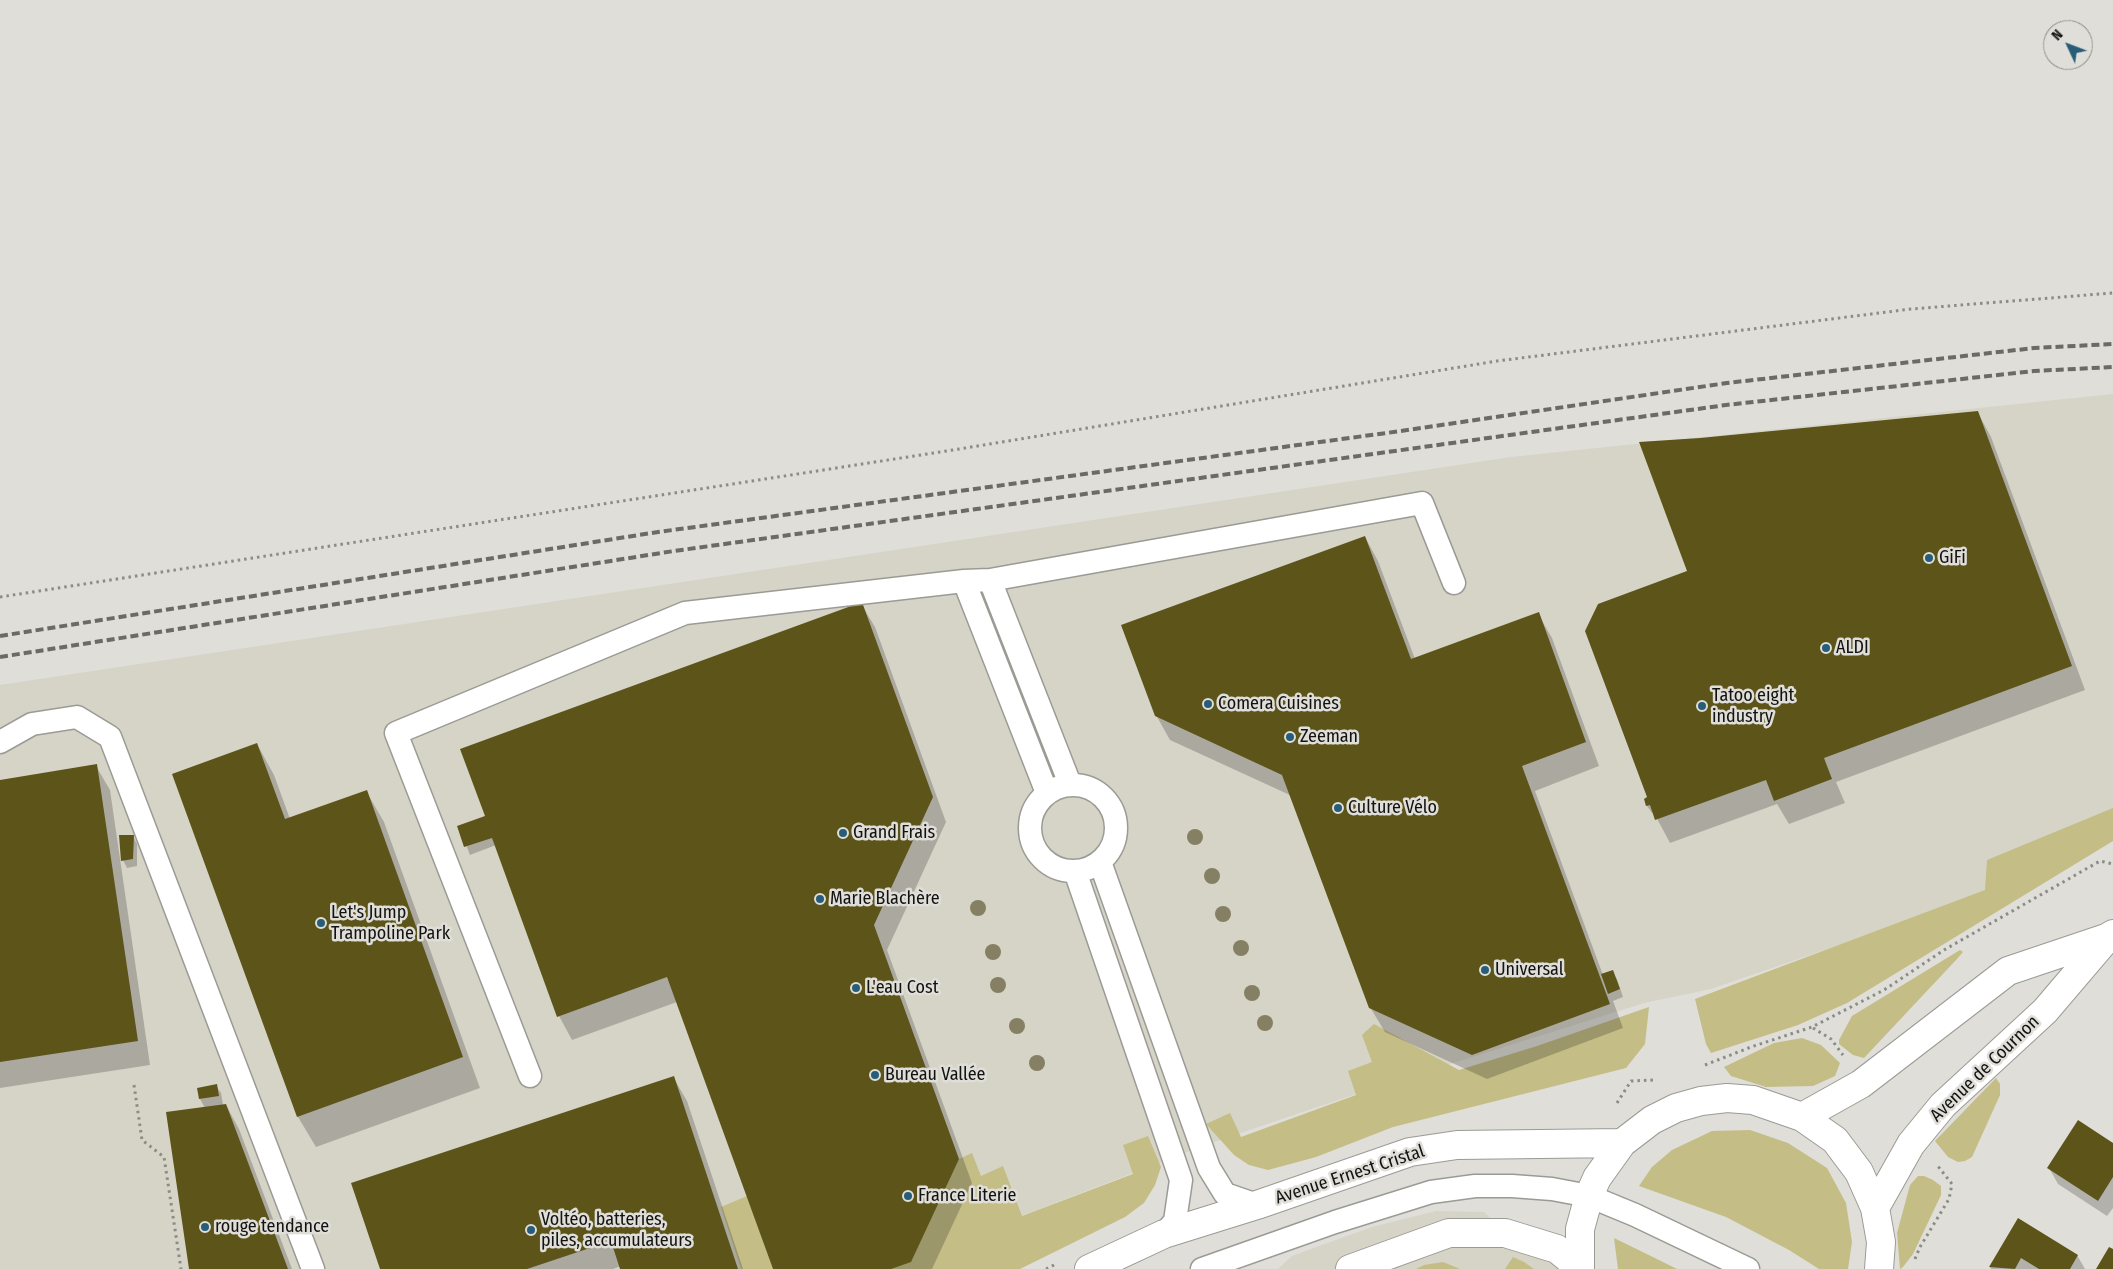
<!DOCTYPE html>
<meta charset="utf-8">
<style>
body{margin:0}
#map{position:relative;width:2113px;height:1269px;overflow:hidden;background:#dfded8;font-family:"Fira Sans Condensed",sans-serif}
canvas{display:block}
.north{position:absolute;left:2043px;top:20px;width:50px;height:50px;box-sizing:border-box;background:#dfded8;border:1px solid #8d8c88;border-radius:50%;rotate:313deg;font-size:14px;font-weight:700;line-height:20px;text-align:center;color:#131210}
.north::after{content:'';display:block;margin:auto;width:18px;height:22px;background:#285d79;clip-path:polygon(50% 0,100% 100%,50% 72%,0 100%)}
</style>
<div id="map">
<canvas width="2113" height="1269"></canvas>
<div class="north">N</div>
</div>
<script>
const ctx = document.querySelector('canvas').getContext('2d');
ctx.lineJoin = 'round';
function fill(path, color) {
  ctx.fillStyle = color;
  ctx.fill(path, 'evenodd');
}
function poly(rows) {
  const path = new Path2D();
  for (const r of rows) {
    if (r.length === 3) {
      path.moveTo(r[0] + r[2], r[1]);
      path.arc(r[0], r[1], r[2], 0, 2 * Math.PI);
      continue;
    }
    path.moveTo(r[0], r[1]);
    for (let i = 2; i < r.length; i += 2) path.lineTo(r[i], r[i + 1]);
  }
  return path;
}
function trace(path, color, width, dash) {
  ctx.strokeStyle = color;
  ctx.lineWidth = width;
  ctx.lineCap = dash ? 'butt' : 'round';
  ctx.setLineDash(dash || []);
  ctx.stroke(path);
}
function drawText(font, color, halo, rows, align = 'center') {
  ctx.font = font + ' "Fira Sans Condensed",sans-serif';
  ctx.lineWidth = 5;
  ctx.setLineDash([]);
  ctx.textBaseline = 'middle';
  ctx.strokeStyle = halo;
  ctx.fillStyle = color;
  for (const [text, x, y, turn = 0] of rows) {
    ctx.save();
    ctx.translate(x, y);
    ctx.rotate((+turn || 0) * Math.PI / 180);
    ctx.textAlign = isNaN(turn) ? turn : align;
    if (halo) ctx.strokeText(text, 0, 0);
    ctx.fillText(text, 0, 0);
    ctx.restore();
  }
}
const built = poly([
 [2113,394,2113,809,1990,893,1711,989,1644,1003,1362,1092,1208,1144,1021,1216,973,1269,0,1269,0,685,1511,457],
 [1436,1211,1484,1212,1505,1233,1580,1269,1278,1269,1292,1256,1319,1246,1372,1227]
]);
const green = poly([
 [2113,808,2113,841,1847,1003,1798,1025,1711,1053,1706,1044,1695,999,1985,890,1987,860],
 [1960,950,1963,952,1956,960,1864,1058,1853,1055,1839,1044,1839,1040,1852,1016],
 [1649,1007,1645,1044,1626,1068,1393,1127,1316,1157,1268,1170,1249,1165,1234,1155,1206,1124,1230,1113,1241,1137,1356,1095,1348,1071,1372,1062,1362,1035,1374,1024,1459,1070,1537,1046],
 [1802,1038,1821,1045,1840,1063,1835,1076,1813,1086,1766,1087,1731,1076,1724,1067,1774,1043],
 [1996,1078,2000,1084,2000,1095,1972,1157,1965,1161,1958,1162,1948,1157,1935,1141],
 [1750,1130,1788,1143,1827,1168,1846,1203,1852,1242,1848,1269,1819,1269,1789,1250,1726,1217,1639,1186,1652,1167,1672,1150,1712,1131],
 [1148,1136,1161,1167,1155,1185,1144,1203,1125,1217,1020,1269,891,1269,959,1159,972,1153,981,1176,1003,1166,1022,1216,1133,1174,1123,1145],
 [1918,1176,1924,1176,1933,1180,1941,1186,1941,1195,1913,1254,1903,1267,1900,1269,1897,1233,1910,1185],
 [747,1196,773,1269,741,1269,721,1207],
 [1614,1238,1661,1261,1677,1269,1618,1269],
 [1513,1257,1524,1262,1534,1269,1505,1269],
 [1443,1262,1460,1269,1416,1269,1424,1265]
]);
const shadow = poly([
 [1978,413,1991,437,2085,690,1836,782,1845,803,1789,824,1777,804,1670,843,1654,813,1652,813,1647,806,1688,572,1700,439],
 [1365,537,1378,561,1415,659,1538,614,1552,638,1599,766,1535,791,1603,975,1612,972,1617,979,1623,997,1613,1001,1623,1028,1487,1079,1385,1032,1370,1007,1292,796,1170,740,1156,715],
 [861,604,875,627,946,822,887,950,972,1183,932,1269,775,1269,677,1002,572,1040,559,1016,496,845,470,855,459,827,486,817],
 [257,744,274,775,290,819,366,791,384,822,480,1088,316,1147,298,1117,173,774],
 [96,766,110,790,150,1065,0,1088,0,781],
 [133,836,137,844,137,866,127,868,123,860],
 [673,1077,687,1101,743,1269,621,1269,621,1266,613,1269,381,1269],
 [216,1086,221,1093,223,1105,226,1105,239,1129,292,1269,190,1269,205,1108,200,1099],
 [2113,1144,2113,1208,2107,1216,2058,1184,2049,1168],
 [2019,1220,2077,1255,2085,1269,1991,1269,1990,1267]
]);
const building = poly([
 [1978,411,2072,666,1824,758,1832,779,1774,801,1766,780,1655,820,1650,805,1646,806,1644,799,1647,797,1585,631,1598,604,1687,571,1639,442,1700,438],
 [1365,536,1411,659,1539,612,1586,742,1522,766,1610,1004,1472,1055,1369,1008,1282,775,1155,716,1121,625],
 [862,602,933,797,874,925,959,1159,911,1262,891,1269,773,1269,667,977,557,1017,492,838,464,847,457,826,485,816,460,749],
 [257,743,285,819,367,790,463,1057,297,1117,172,774],
 [97,764,138,1041,0,1062,0,780],
 [119,835,134,835,133,859,121,861],
 [1613,970,1620,989,1608,994,1601,974],
 [674,1076,738,1269,620,1269,611,1241,527,1269,380,1269,351,1183],
 [217,1084,219,1096,199,1099,197,1088],
 [226,1104,288,1269,189,1269,166,1112],
 [2078,1120,2113,1143,2113,1177,2098,1201,2047,1168],
 [2018,1218,2078,1255,2070,1269,2039,1269,2021,1258,2015,1269,1989,1267],
 [2109,1247,2113,1249,2113,1269,2096,1269]
]);
const path = poly([
 [0,597,953,450,1497,361,1911,309,2113,293],
 [1813,1028,1831,1039,1843,1055],
 [1705,1065,1751,1047,1812,1027,1884,990,1944,950,2100,861,2113,864],
 [134,1085,142,1140,164,1157,181,1269],
 [1617,1103,1631,1081,1654,1080],
 [1915,1259,1920,1247,1949,1199,1952,1184,1937,1165],
 [1046,1269,1056,1264]
]);
const service = poly([
 [990,580,1070,784],
 [964,581,1047,793],
 [0,742,32,724,77,717,110,737,313,1269],
 [1073,828,43],
 [1100,862,1209,1168,1225,1194,1257,1205],
 [1075,871,1181,1180,1175,1221,1164,1234],
 [530,1076,396,733,685,613,964,581,990,580,1422,503,1454,583],
 [1202,1269,1335,1222,1431,1192,1475,1186,1512,1186,1552,1189,1589,1196,1635,1215,1748,1269]
]);
const secondary = poly([
 [1802,1117,1861,1084,2008,971,2106,938],
 [1875,1208,1911,1144,1943,1105,2045,1011,2108,937,2113,934],
 [1089,1269,1164,1234,1257,1205,1410,1152,1457,1145,1622,1143],
 [1350,1269,1449,1233,1505,1233,1557,1249,1580,1268],
 [1580,1269,1580,1229,1589,1196,1597,1178,1622,1143,1652,1120,1676,1108,1701,1101,1727,1098,1753,1100,1802,1117,1835,1140,1859,1172,1875,1208,1881,1242,1879,1269]
]);
const rail = poly([
 [0,636,658,532,1401,431,1727,383,2034,348,2113,344],
 [0,657,674,551,1726,405,2034,371,2113,367]
]);
const trees = [
 [1195,837],
 [1212,876],
 [978,908],
 [1223,914],
 [1241,948],
 [993,952],
 [998,985],
 [1252,993],
 [1265,1023],
 [1017,1026],
 [1037,1063]
];
const markers = [
 [1929,558,5,"#285d79"],
 [1826,648,5,"#285d79"],
 [1208,704,5,"#285d79"],
 [1702,706,5,"#285d79"],
 [1290,737,5,"#285d79"],
 [1338,808,5,"#285d79"],
 [843,833,5,"#285d79"],
 [820,899,5,"#285d79"],
 [321,923,5,"#285d79"],
 [1485,970,5,"#285d79"],
 [856,988,5,"#285d79"],
 [875,1075,5,"#285d79"],
 [908,1196,5,"#285d79"],
 [205,1227,5,"#285d79"],
 [531,1230,5,"#285d79"]
];
const poiNames = [
 ["GiFi",1939,558],
 ["ALDI",1836,648],
 ["Tatoo eight",1712,696],
 ["industry",1712,717],
 ["Comera Cuisines",1218,704],
 ["Zeeman",1300,737],
 ["Culture Vélo",1348,808],
 ["Grand Frais",853,833],
 ["Marie Blachère",830,899],
 ["Let's Jump",331,913],
 ["Trampoline Park",331,934],
 ["Universal",1495,970],
 ["L'eau Cost",866,988],
 ["Bureau Vallée",885,1075],
 ["France Literie",918,1196],
 ["Voltéo, batteries,",541,1220],
 ["piles, accumulateurs",541,1241],
 ["rouge tendance",215,1227]
];
const streetNames = [
 ["Avenue de Cournon",1985,1069,-44],
 ["Avenue Ernest Cristal",1350,1175,-18]
];
fill(built, '#d6d4c7');
fill(green, '#c4bd86');
fill(shadow, '#0003');
fill(building, '#5c5419');
trace(service, '#9b9b95', 25);
trace(secondary, '#9b9b95', 30);
trace(path, '#8c8b87', 3, [2.5, 4]);
trace(service, '#fff', 22);
trace(secondary, '#fff', 28);
trace(rail, '#6b6a66', 4, [8, 4]);
ctx.fillStyle = '#858063';
for (const [x, y] of trees) {
  ctx.beginPath();
  ctx.arc(x, y, 8, 0, 2 * Math.PI);
  ctx.fill();
}
for (const [x, y, r, color] of markers) {
  const dot = new Path2D();
  dot.arc(x, y, r, 0, 2 * Math.PI);
  ctx.fillStyle = color;
  ctx.fill(dot);
  trace(dot, '#dfded8', 2);
}
drawText('18px', '#131210', '#dfded8', poiNames, 'left');
drawText('18px', '#131210', '#dfded8', streetNames);
</script>
